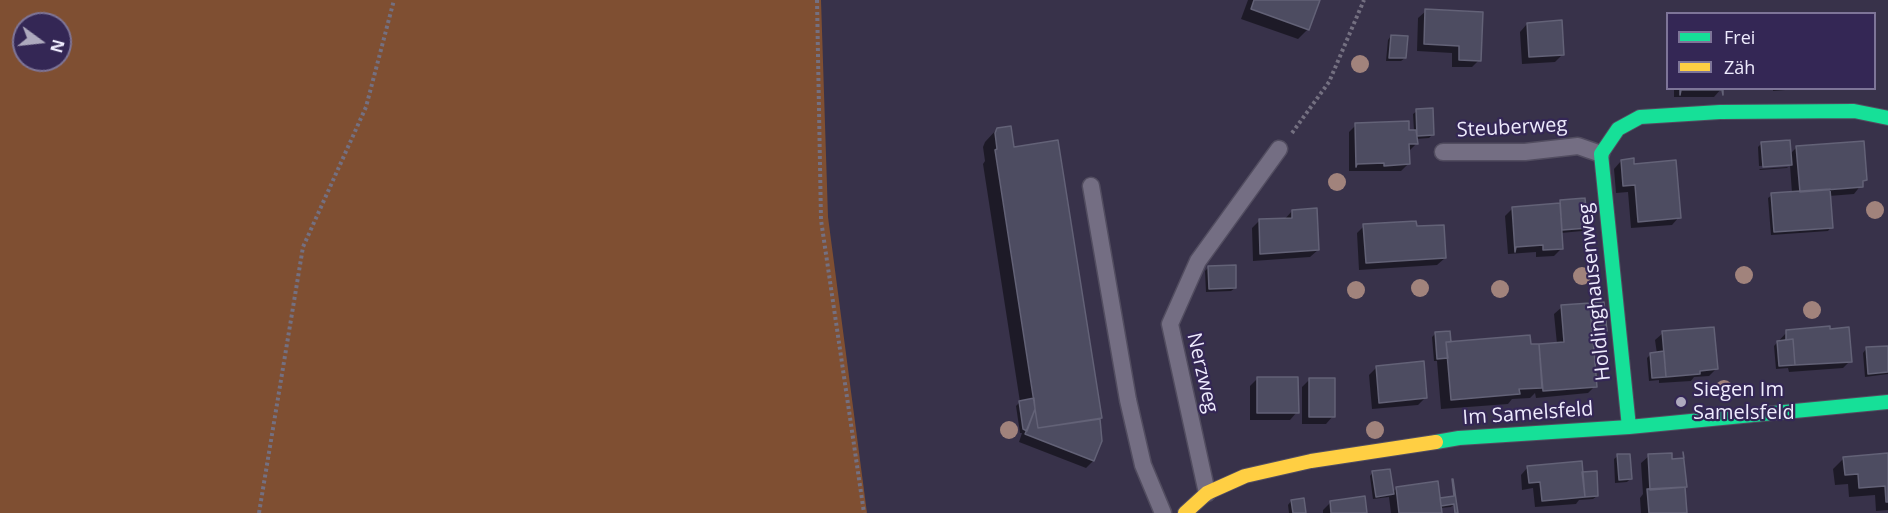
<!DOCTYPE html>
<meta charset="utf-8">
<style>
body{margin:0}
#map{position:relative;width:1888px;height:513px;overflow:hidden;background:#38324a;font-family:"Open Sans",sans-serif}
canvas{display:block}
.legend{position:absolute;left:1666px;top:12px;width:210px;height:78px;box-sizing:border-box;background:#342755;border:2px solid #7e7598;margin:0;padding:8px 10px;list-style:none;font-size:18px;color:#eeebfd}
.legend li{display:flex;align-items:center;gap:12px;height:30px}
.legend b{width:30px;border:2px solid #7e7598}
.north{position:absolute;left:12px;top:12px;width:60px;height:60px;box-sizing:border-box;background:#342755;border:2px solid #7e7598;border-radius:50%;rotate:105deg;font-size:16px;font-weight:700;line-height:24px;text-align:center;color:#eeebfd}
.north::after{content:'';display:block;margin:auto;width:21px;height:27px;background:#aeaabe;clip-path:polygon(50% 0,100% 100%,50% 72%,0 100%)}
</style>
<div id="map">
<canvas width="1888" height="513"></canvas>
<ul class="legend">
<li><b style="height:8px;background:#16e098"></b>Frei</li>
<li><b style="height:8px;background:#ffcf43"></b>Zäh</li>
</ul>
<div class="north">N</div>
</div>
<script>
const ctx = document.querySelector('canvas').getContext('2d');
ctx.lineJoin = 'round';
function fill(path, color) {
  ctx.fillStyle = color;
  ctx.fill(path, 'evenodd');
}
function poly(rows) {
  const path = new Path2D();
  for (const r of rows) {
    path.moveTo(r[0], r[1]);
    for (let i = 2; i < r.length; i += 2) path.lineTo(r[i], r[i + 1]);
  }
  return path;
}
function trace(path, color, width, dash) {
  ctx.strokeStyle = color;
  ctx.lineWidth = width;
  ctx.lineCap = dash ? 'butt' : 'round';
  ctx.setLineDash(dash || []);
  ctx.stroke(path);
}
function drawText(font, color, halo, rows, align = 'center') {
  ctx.font = font + ' "Open Sans",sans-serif';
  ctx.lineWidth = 4.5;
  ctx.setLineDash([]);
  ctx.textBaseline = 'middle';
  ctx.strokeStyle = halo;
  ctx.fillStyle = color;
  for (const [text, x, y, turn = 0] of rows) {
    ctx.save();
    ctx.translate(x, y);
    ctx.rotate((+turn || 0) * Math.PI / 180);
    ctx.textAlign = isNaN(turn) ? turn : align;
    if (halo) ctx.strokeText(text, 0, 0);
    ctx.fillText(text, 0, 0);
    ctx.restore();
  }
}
const forest = poly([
 [0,0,821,0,828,217,867,513,0,513],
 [24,24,60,24,60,60,24,60]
]);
const shadow = poly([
 [1248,0,1318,0,1308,29,1298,39,1241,19],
 [1426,11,1479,60,1472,67,1452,67,1452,53,1417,51,1418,18],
 [1527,24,1563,54,1555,62,1522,64,1520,32],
 [1391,36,1405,58,1401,61,1386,61,1388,40],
 [1674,88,1722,88,1714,97,1674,97],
 [1773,88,1810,88,1773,91],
 [1417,111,1432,135,1429,138,1416,139,1416,144,1409,151,1408,164,1401,171,1349,171,1349,132,1356,125,1414,131,1413,114],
 [997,129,1013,148,1100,418,1098,421,1093,461,1086,468,1019,442,1022,433,1020,433,1016,406,1020,402,983,164,985,161,983,147,985,142],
 [1762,143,1790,154,1797,147,1865,180,1854,194,1829,196,1831,227,1828,231,1771,235,1768,198,1772,195,1792,193,1790,165,1759,166,1758,147],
 [1621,161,1633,166,1679,217,1672,225,1631,228,1628,192,1616,193,1614,169],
 [1788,167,1787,168,1760,170,1759,169],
 [1561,202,1586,228,1582,231,1561,233,1562,248,1554,256,1536,257,1536,252,1508,254,1505,216,1513,208,1558,205],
 [1292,211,1318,250,1310,257,1253,261,1252,228,1259,221,1284,220],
 [1364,226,1415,228,1445,258,1437,265,1359,270,1357,233],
 [1209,267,1235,288,1231,291,1206,292,1205,271],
 [1562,307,1605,330,1601,334,1591,335,1595,386,1588,393,1536,398,1535,393,1530,398,1512,399,1508,404,1441,409,1437,361,1434,361,1432,337,1435,334,1450,343,1529,346,1557,344,1554,314],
 [1787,332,1850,361,1843,368,1789,372,1788,368,1776,369,1774,346],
 [1663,333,1716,369,1709,376,1694,377,1691,381,1659,383,1659,380,1649,381,1647,358,1651,354,1657,354,1655,340],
 [1888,347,1888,374,1865,377,1863,353,1866,349],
 [1377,367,1425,398,1418,405,1372,409,1369,375],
 [1258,378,1297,412,1290,420,1250,420,1250,386],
 [1309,380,1333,416,1326,424,1302,424,1302,387],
 [1888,454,1888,510,1876,511,1875,495,1849,497,1848,484,1835,485,1833,469,1844,458],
 [1618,456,1631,478,1627,482,1615,483,1614,459],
 [1649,456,1686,513,1641,513,1640,498,1643,494,1641,463],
 [1528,467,1581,474,1597,496,1593,499,1579,500,1576,504,1535,507,1533,488,1522,490,1521,475],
 [1373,472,1392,493,1397,488,1439,501,1455,503,1451,507,1440,508,1441,513,1391,513,1389,497,1373,499,1370,476],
 [1291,501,1305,513,1289,513,1288,505],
 [1330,503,1366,513,1323,513,1323,510]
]);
const building = poly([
 [1254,0,1320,0,1309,30,1251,9,1254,0],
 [1425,9,1483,12,1481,61,1459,60,1459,46,1424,44,1425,9],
 [1562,20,1564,55,1529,57,1527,23,1562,20],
 [1391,35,1408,36,1406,58,1389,58,1391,35],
 [1680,88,1723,88,1723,95,1722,90,1681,90,1680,95,1680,88],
 [1433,108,1434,135,1417,136,1416,109,1433,108],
 [1409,121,1409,130,1416,130,1418,144,1409,144,1410,164,1384,166,1384,163,1357,164,1356,167,1355,123,1409,121],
 [1011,126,1014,147,1058,140,1102,418,1038,428,995,150,997,149,995,133,997,128,1011,126],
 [1790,140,1792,165,1763,167,1761,142,1790,140],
 [1864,141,1867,180,1863,181,1863,187,1800,192,1796,146,1864,141],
 [1634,158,1634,164,1676,160,1681,218,1638,222,1635,185,1623,186,1621,160,1634,158],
 [1830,189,1833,228,1774,232,1771,193,1830,189],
 [1585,198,1588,228,1562,230,1560,200,1585,198],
 [1560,203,1563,249,1543,250,1543,245,1516,247,1515,252,1512,207,1560,203],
 [1317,208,1319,250,1260,254,1259,219,1292,218,1292,210,1317,208],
 [1416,221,1417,226,1444,225,1446,258,1366,263,1363,224,1416,221],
 [1236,265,1236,288,1209,289,1208,266,1236,265],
 [1604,302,1607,331,1592,332,1590,303,1604,302],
 [1590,303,1597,387,1543,391,1539,344,1564,342,1561,305,1590,303],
 [1830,326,1830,329,1849,327,1852,362,1795,365,1793,339,1786,340,1786,330,1830,326],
 [1714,327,1718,369,1700,371,1700,374,1666,377,1662,331,1714,327],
 [1450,331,1451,342,1446,342,1448,358,1437,359,1435,332,1450,331],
 [1530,335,1531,344,1539,344,1542,388,1519,389,1520,394,1451,400,1446,342,1530,335],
 [1793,339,1795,365,1779,366,1777,341,1793,339],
 [1888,346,1888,372,1868,374,1866,347,1888,346],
 [1664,351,1666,377,1652,378,1650,353,1664,351],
 [1424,361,1427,398,1379,403,1376,366,1424,361],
 [1257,377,1298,377,1299,413,1257,413,1257,377],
 [1309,378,1335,378,1335,417,1309,417,1309,378],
 [1034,398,1035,409,1027,431,1023,429,1019,401,1034,398],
 [1035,409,1038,428,1100,419,1102,441,1094,461,1025,434,1035,409],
 [1683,452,1687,487,1650,490,1648,454,1672,453,1672,459,1684,458,1683,452],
 [1888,453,1888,502,1886,502,1885,486,1859,488,1858,474,1845,475,1843,457,1888,453],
 [1617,454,1630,454,1632,479,1619,480,1617,454],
 [1582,461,1585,497,1542,501,1540,482,1529,483,1527,466,1582,461],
 [1390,469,1394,494,1376,497,1372,471,1390,469],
 [1597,471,1598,496,1585,497,1582,472,1597,471],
 [1452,479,1453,479,1458,513,1455,513,1454,504,1441,506,1440,498,1454,496,1452,479],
 [1438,481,1442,513,1399,513,1396,487,1438,481],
 [1685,487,1687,513,1649,513,1647,489,1685,487],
 [1365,496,1367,513,1331,513,1330,501,1365,496],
 [1304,498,1306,513,1293,513,1291,500,1304,498]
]);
const path = poly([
 [817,0,821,220,864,513],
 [1292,133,1329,82,1364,0],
 [259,513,303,247,366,107,394,0]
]);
const lane = poly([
 [1443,152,1525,152,1578,146,1601,154],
 [1091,186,1128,400,1143,465,1163,513],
 [1207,493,1170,324,1198,261,1279,149]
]);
const fast = poly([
 [1629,427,1601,154,1618,129,1640,117,1720,112,1854,111,1888,118],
 [1436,442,1459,438,1629,427,1888,402]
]);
const slow = poly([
 [1185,513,1207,493,1245,476,1311,461,1436,442]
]);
const trees = [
 [1360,64],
 [1337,182],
 [1875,210],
 [1744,275],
 [1582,276],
 [1420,288],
 [1500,289],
 [1356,290],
 [1812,310],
 [1724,389],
 [1009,430],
 [1375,430]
];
const markers = [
 [1681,402,6,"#aeaabe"]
];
const streetNames = [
 ["Steuberweg",1512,128,-3],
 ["Holdinghausenweg",1595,292,-96],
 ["Nerzweg",1202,373,77],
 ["Im Samelsfeld",1528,414,-4]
];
const poiNames = [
 ["Siegen Im",1693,390],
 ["Samelsfeld",1693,413]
];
fill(forest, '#7f4f32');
fill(shadow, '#0007');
fill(building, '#4d4c61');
trace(building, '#636277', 1.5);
trace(lane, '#524d60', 19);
trace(fast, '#524d60', 16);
trace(slow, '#524d60', 16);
trace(path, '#747081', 4, [3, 3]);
trace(lane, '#746e83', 16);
trace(fast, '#16e098', 14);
trace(slow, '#ffcf43', 14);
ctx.fillStyle = '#a1837c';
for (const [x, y] of trees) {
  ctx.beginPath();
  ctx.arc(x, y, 9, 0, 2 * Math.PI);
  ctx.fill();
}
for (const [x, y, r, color] of markers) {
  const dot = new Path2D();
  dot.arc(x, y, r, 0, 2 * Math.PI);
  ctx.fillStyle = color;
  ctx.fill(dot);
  trace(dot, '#342755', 2);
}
drawText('20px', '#eeebfd', '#342755', streetNames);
drawText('20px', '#eeebfd', '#342755', poiNames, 'left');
</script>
